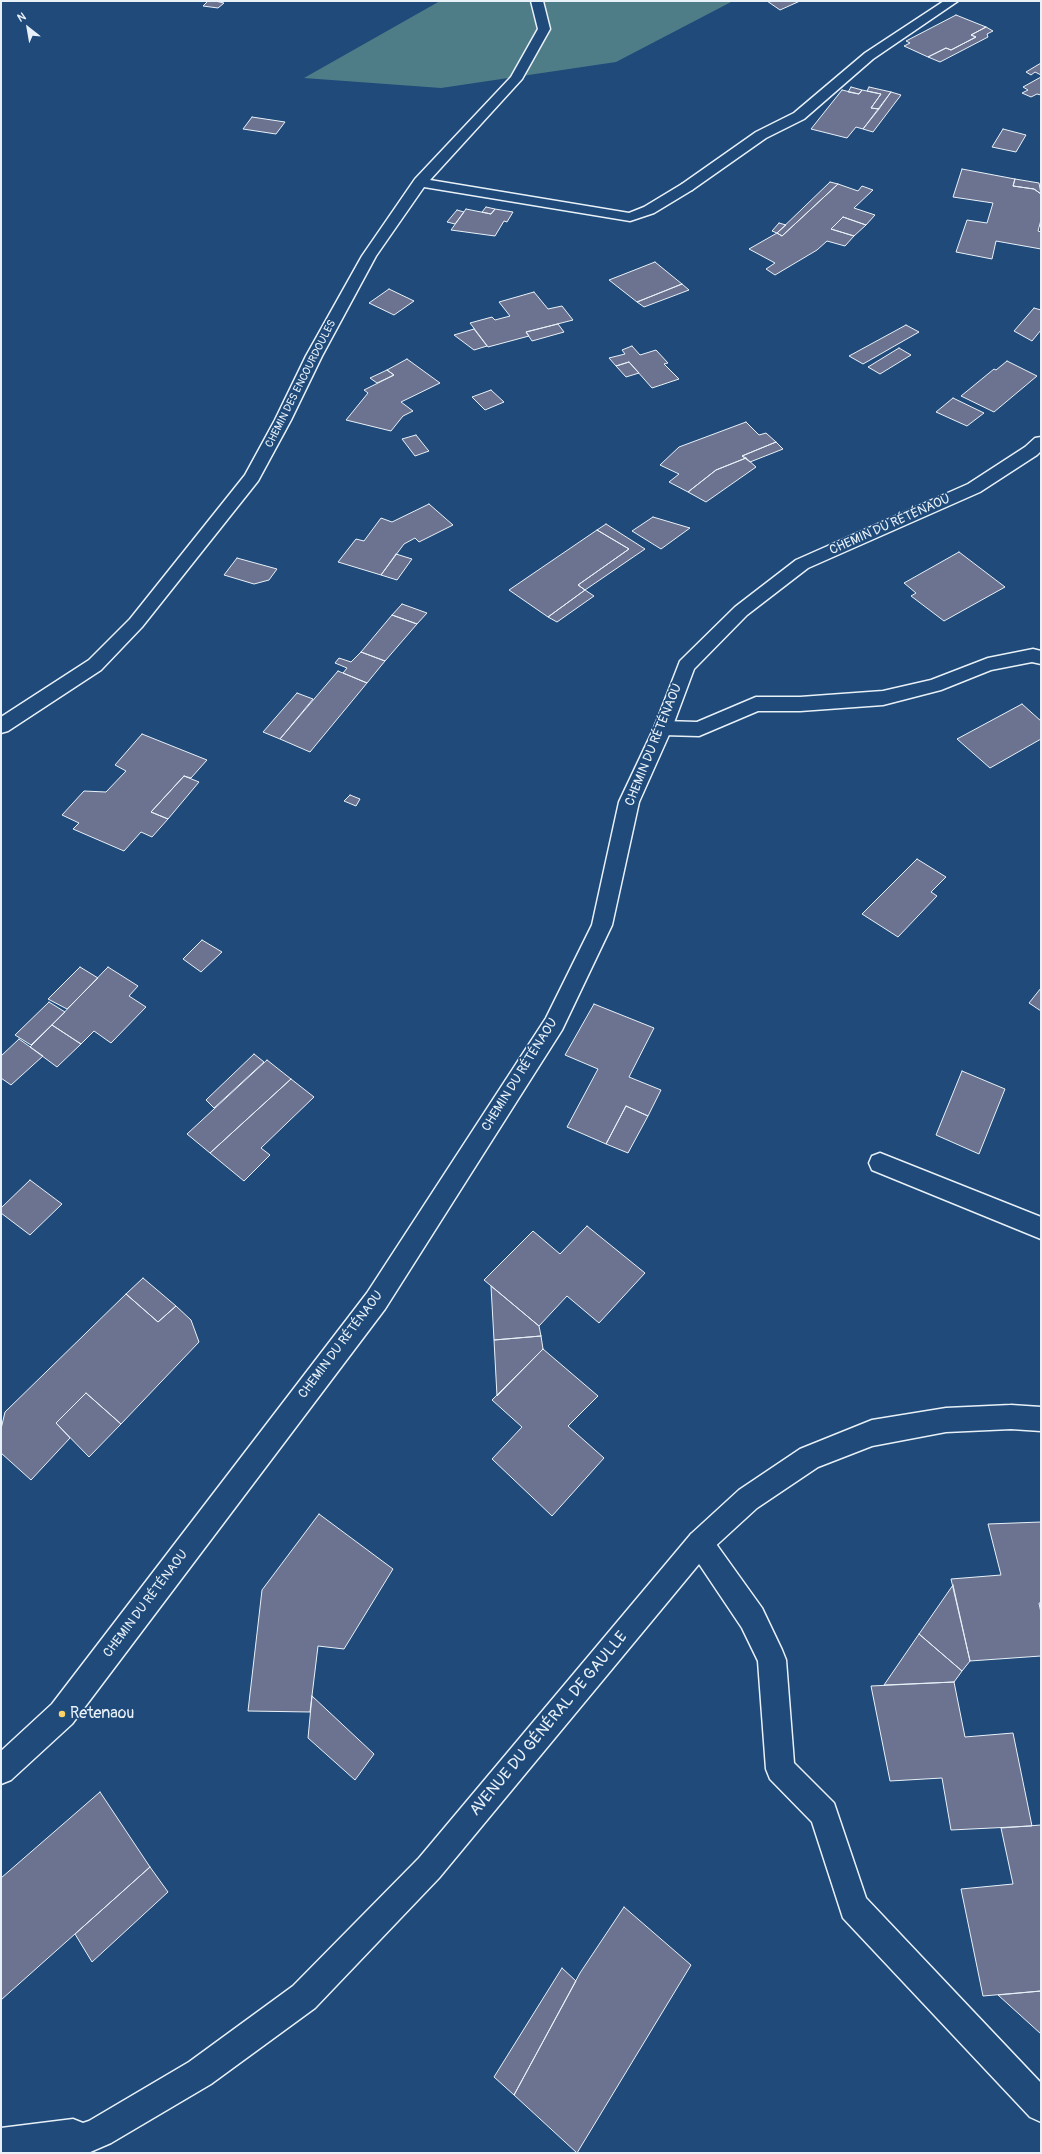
<!DOCTYPE html>
<meta charset="utf-8">
<style>
body{margin:0}
#map{position:relative;width:1042px;height:2154px;overflow:hidden;background:#1f4a7a;font-family:Pangolin,sans-serif}
canvas{display:block}
.frame{position:absolute;inset:0;border:2px solid #e8f1f8;pointer-events:none}
.north{position:absolute;left:8px;top:8px;width:40px;height:40px;-webkit-text-stroke:3px #1f4a7a;paint-order:stroke;rotate:329deg;font-size:11px;font-weight:700;line-height:16px;text-align:center;color:#e8f1f8}
.north::after{content:'';display:block;margin:auto;width:14px;height:18px;background:#e8f1f8;clip-path:polygon(50% 0,100% 100%,50% 72%,0 100%)}
</style>
<div id="map">
<canvas width="1042" height="2154"></canvas>
<div class="frame"></div>
<div class="north">N</div>
</div>
<script>
const ctx = document.querySelector('canvas').getContext('2d');
ctx.lineJoin = 'round';
function fill(path, color) {
  ctx.fillStyle = color;
  ctx.fill(path, 'evenodd');
}
function poly(rows) {
  const path = new Path2D();
  for (const r of rows) {
    path.moveTo(r[0], r[1]);
    for (let i = 2; i < r.length; i += 2) path.lineTo(r[i], r[i + 1]);
  }
  return path;
}
function trace(path, color, width, dash) {
  ctx.strokeStyle = color;
  ctx.lineWidth = width;
  ctx.lineCap = dash ? 'butt' : 'round';
  ctx.setLineDash(dash || []);
  ctx.stroke(path);
}
function drawText(font, color, halo, rows, align = 'center') {
  ctx.font = font + ' Pangolin,sans-serif';
  ctx.lineWidth = 3.5;
  ctx.setLineDash([]);
  ctx.textBaseline = 'middle';
  ctx.strokeStyle = halo;
  ctx.fillStyle = color;
  for (const [text, x, y, turn = 0] of rows) {
    ctx.save();
    ctx.translate(x, y);
    ctx.rotate((+turn || 0) * Math.PI / 180);
    ctx.textAlign = isNaN(turn) ? turn : align;
    if (halo) ctx.strokeText(text, 0, 0);
    ctx.fillText(text, 0, 0);
    ctx.restore();
  }
}
const green = poly([
 [440,1,733,1,616,62,441,88,304,78]
]);
const building = poly([
 [208,1,215,1,224,3,218,8,203,6,208,1],
 [767,1,800,1,780,10,767,1],
 [956,15,986,27,971,35,976,37,951,50,946,48,928,57,904,46,910,43,906,41,956,15],
 [986,27,993,31,987,34,988,37,940,62,928,57,946,48,951,50,976,37,971,35,986,27],
 [1041,63,1041,75,1035,72,1031,75,1026,72,1041,63],
 [1041,77,1041,95,1037,94,1031,97,1022,93,1028,90,1023,87,1041,77],
 [851,87,862,90,859,94,848,92,851,87],
 [869,87,891,92,879,109,871,108,881,94,867,91,869,87],
 [842,90,859,94,862,90,881,94,871,108,879,109,863,129,856,127,847,138,811,129,842,90],
 [891,92,901,95,873,132,863,129,891,92],
 [252,117,285,122,276,134,243,129,252,117],
 [1003,129,1026,135,1016,152,992,147,1003,129],
 [962,169,1015,179,1013,186,1034,189,1041,194,1041,220,1038,231,1041,232,1041,249,996,241,992,259,956,252,967,220,987,223,993,203,953,197,962,169],
 [1015,179,1039,183,1041,194,1034,189,1013,186,1015,179],
 [830,182,838,184,782,236,777,233,830,182],
 [838,184,858,191,862,186,873,190,854,208,875,215,866,225,843,217,831,229,854,236,845,246,827,241,817,250,775,275,766,269,775,263,749,249,777,233,782,236,838,184],
 [486,207,495,209,491,214,482,212,486,207],
 [466,209,491,214,495,209,513,212,507,222,504,221,495,236,451,230,466,209],
 [457,210,464,212,455,224,447,222,457,210],
 [843,217,866,225,854,236,831,229,843,217],
 [779,223,786,225,777,233,772,231,779,223],
 [655,262,682,284,637,302,609,280,655,262],
 [682,284,689,290,644,307,637,302,682,284],
 [389,289,414,301,394,315,369,303,389,289],
 [534,292,548,309,562,306,573,320,526,332,529,336,488,347,470,323,492,317,495,320,510,316,499,302,534,292],
 [1034,308,1041,310,1041,330,1032,341,1014,331,1034,308],
 [558,324,564,332,532,341,526,332,558,324],
 [906,325,919,332,863,364,849,356,906,325],
 [474,329,487,346,474,350,454,335,474,329],
 [632,346,640,355,656,350,668,363,664,364,679,379,652,388,629,362,616,366,609,358,625,354,622,350,632,346],
 [899,348,911,355,880,374,868,367,899,348],
 [407,359,440,383,401,402,413,411,403,416,391,431,346,420,368,393,364,390,394,375,387,370,407,359],
 [1007,361,1037,376,994,412,961,396,994,369,996,370,1007,361],
 [629,362,639,373,626,377,616,366,629,362],
 [387,370,394,375,377,383,370,378,387,370],
 [491,390,504,402,485,410,472,397,491,390],
 [953,398,984,413,967,426,936,412,953,398],
 [746,422,759,435,766,433,776,442,742,456,746,458,716,470,688,492,669,482,679,474,660,465,679,447,746,422],
 [416,435,428,450,429,451,415,456,402,439,416,435],
 [776,442,783,449,750,462,742,456,776,442],
 [746,458,756,467,706,502,688,492,716,470,746,458],
 [429,504,453,525,419,542,415,538,404,544,381,575,338,562,356,539,364,541,381,518,392,522,429,504],
 [653,517,690,528,661,549,632,531,653,517],
 [606,524,645,549,585,590,578,585,629,549,597,530,606,524],
 [597,530,629,549,578,585,585,590,548,617,509,590,597,530],
 [959,552,1005,587,944,621,911,596,916,593,904,583,959,552],
 [396,554,412,559,397,580,381,575,396,554],
 [237,558,277,569,269,580,254,584,224,575,237,558],
 [585,590,594,596,557,622,548,617,585,590],
 [402,604,427,613,417,624,392,615,402,604],
 [392,615,417,624,385,661,361,652,392,615],
 [361,652,385,661,367,683,343,673,347,668,335,663,339,658,351,662,361,652],
 [338,671,367,683,310,752,280,739,338,671],
 [297,693,313,699,280,739,263,732,297,693],
 [1022,704,1041,721,1041,739,990,768,957,739,1022,704],
 [142,734,207,760,191,778,184,776,151,812,168,819,152,837,141,832,124,851,73,829,79,823,62,815,84,791,106,792,126,771,115,765,142,734],
 [184,776,199,782,168,819,151,812,184,776],
 [350,795,360,799,356,806,344,801,350,795],
 [917,859,946,877,931,892,937,896,898,937,862,914,917,859],
 [202,940,222,952,201,972,183,959,202,940],
 [80,967,98,978,67,1009,48,999,80,967],
 [108,967,138,986,129,996,146,1007,111,1043,94,1031,81,1044,52,1025,108,967],
 [1041,988,1041,1011,1029,1003,1041,988],
 [49,1002,65,1012,31,1045,15,1035,49,1002],
 [594,1004,654,1028,629,1077,661,1090,648,1116,626,1106,606,1144,567,1127,598,1069,565,1055,594,1004],
 [52,1025,81,1044,57,1067,30,1047,52,1025],
 [19,1039,43,1056,11,1085,1,1078,1,1056,19,1039],
 [254,1054,264,1062,214,1108,206,1100,254,1054],
 [267,1060,291,1079,210,1153,187,1134,267,1060],
 [962,1071,1005,1089,979,1154,936,1135,962,1071],
 [291,1079,314,1097,261,1148,270,1155,244,1181,210,1153,291,1079],
 [626,1106,648,1116,628,1153,606,1144,626,1106],
 [30,1180,62,1204,30,1235,1,1213,1,1208,30,1180],
 [587,1226,645,1273,599,1323,567,1296,539,1326,484,1280,533,1231,560,1254,587,1226],
 [143,1278,176,1306,158,1322,126,1294,143,1278],
 [491,1286,539,1326,541,1336,494,1340,491,1286],
 [126,1294,158,1322,176,1306,191,1320,199,1342,121,1424,86,1393,56,1423,70,1438,31,1480,1,1453,1,1429,5,1412,126,1294],
 [541,1336,543,1349,497,1396,494,1340,541,1336],
 [543,1349,598,1396,568,1426,604,1458,552,1516,492,1459,522,1427,492,1400,543,1349],
 [86,1393,121,1424,89,1457,56,1423,86,1393],
 [319,1514,393,1569,344,1649,318,1646,310,1712,248,1711,262,1590,319,1514],
 [1041,1522,1041,1603,1039,1603,1041,1613,1041,1656,970,1661,951,1579,1001,1575,988,1524,1041,1522],
 [953,1585,970,1661,962,1671,919,1634,953,1585],
 [919,1634,962,1671,954,1682,884,1685,919,1634],
 [954,1682,965,1737,1013,1733,1032,1826,951,1830,942,1778,890,1781,871,1686,954,1682],
 [312,1696,374,1754,355,1780,308,1738,312,1696],
 [100,1792,150,1867,1,2000,1,1878,100,1792],
 [1041,1825,1041,1991,983,1996,961,1889,1013,1884,1001,1828,1041,1825],
 [150,1867,168,1892,92,1962,75,1934,150,1867],
 [624,1907,691,1965,577,2153,514,2095,580,1973,624,1907],
 [562,1968,576,1981,514,2095,494,2077,562,1968],
 [1041,1991,1041,2034,998,1995,1041,1991]
]);
const lane = poly([
 [944,1,958,1,873,59,804,119,766,138,692,190,682,190,680,187,682,184,756,132,794,113,865,53,944,1],
 [1033,649,1041,651,1041,664,1032,662,991,670,941,690,883,705,800,711,758,711,699,736,663,735,656,733,654,728,656,723,663,721,697,722,756,697,800,697,883,691,931,680,988,658,1033,649],
 [880,1153,1041,1217,1041,1239,872,1170,869,1163,872,1156,880,1153],
 [700,1530,709,1534,762,1608,782,1650,786,1660,794,1763,834,1803,866,1898,1041,2083,1041,2122,1030,2117,843,1918,812,1822,770,1779,766,1769,758,1661,742,1628,691,1552,687,1543,691,1534,700,1530]
]);
const street = poly([
 [531,1,543,1,550,29,522,79,430,180,629,213,644,207,682,184,692,184,694,187,692,190,654,213,630,221,424,187,376,256,322,356,291,420,258,481,142,627,101,670,8,731,1,733,1,717,89,660,130,619,245,475,275,420,306,356,362,256,415,179,511,77,538,29,531,1],
 [1041,437,1041,451,1037,455,980,492,808,568,747,615,694,669,672,728,639,802,612,925,562,1030,385,1309,72,1724,11,1780,1,1784,1,1751,52,1704,367,1293,546,1018,592,925,619,802,654,728,680,661,735,607,796,560,968,484,1025,447,1035,438,1041,437]
]);
const secondary = poly([
 [1011,1405,1041,1407,1041,1431,1011,1429,946,1432,872,1446,818,1467,757,1508,709,1552,439,1878,315,2008,211,2084,111,2143,88,2153,1,2153,1,2128,73,2119,83,2123,89,2121,189,2062,293,1986,419,1858,691,1534,739,1490,800,1449,872,1420,946,1408,1011,1405]
]);
const markers = [
 [62,1714,4,"#ffd166"]
];
const farStreetnames = [
 ["CHEMIN DES ENCOURDOULES",301,384,-63]
];
const streetNames = [
 ["CHEMIN DU RÉTÉNAOU",890,525,-24],
 ["CHEMIN DU RÉTÉNAOU",654,745,-68],
 ["CHEMIN DU RÉTÉNAOU",520,1075,-58],
 ["CHEMIN DU RÉTÉNAOU",341,1345,-53],
 ["CHEMIN DU RÉTÉNAOU",146,1604,-53]
];
const nearPoinames = [
 ["Retenaou",70,1714]
];
const nearStreetnames = [
 ["AVENUE DU GÉNÉRAL DE GAULLE",549,1724,-50]
];
fill(green, '#4f7d87');
fill(building, '#6c7391');
trace(building, '#e8f1f8', 1);
trace(lane, '#e8f1f8', 3);
trace(street, '#e8f1f8', 3);
trace(secondary, '#e8f1f8', 3);
fill(lane, '#1f4a7a');
fill(street, '#1f4a7a');
fill(secondary, '#1f4a7a');
for (const [x, y, r, color] of markers) {
  const dot = new Path2D();
  dot.arc(x, y, r, 0, 2 * Math.PI);
  ctx.fillStyle = color;
  ctx.fill(dot);
  trace(dot, '#1f4a7a', 1.5);
}
drawText('11px', '#e8f1f8', '#1f4a7a', farStreetnames);
drawText('13px', '#e8f1f8', '#1f4a7a', streetNames);
drawText('16px', '#e8f1f8', '#1f4a7a', nearPoinames, 'left');
drawText('16px', '#e8f1f8', '#1f4a7a', nearStreetnames);
</script>
